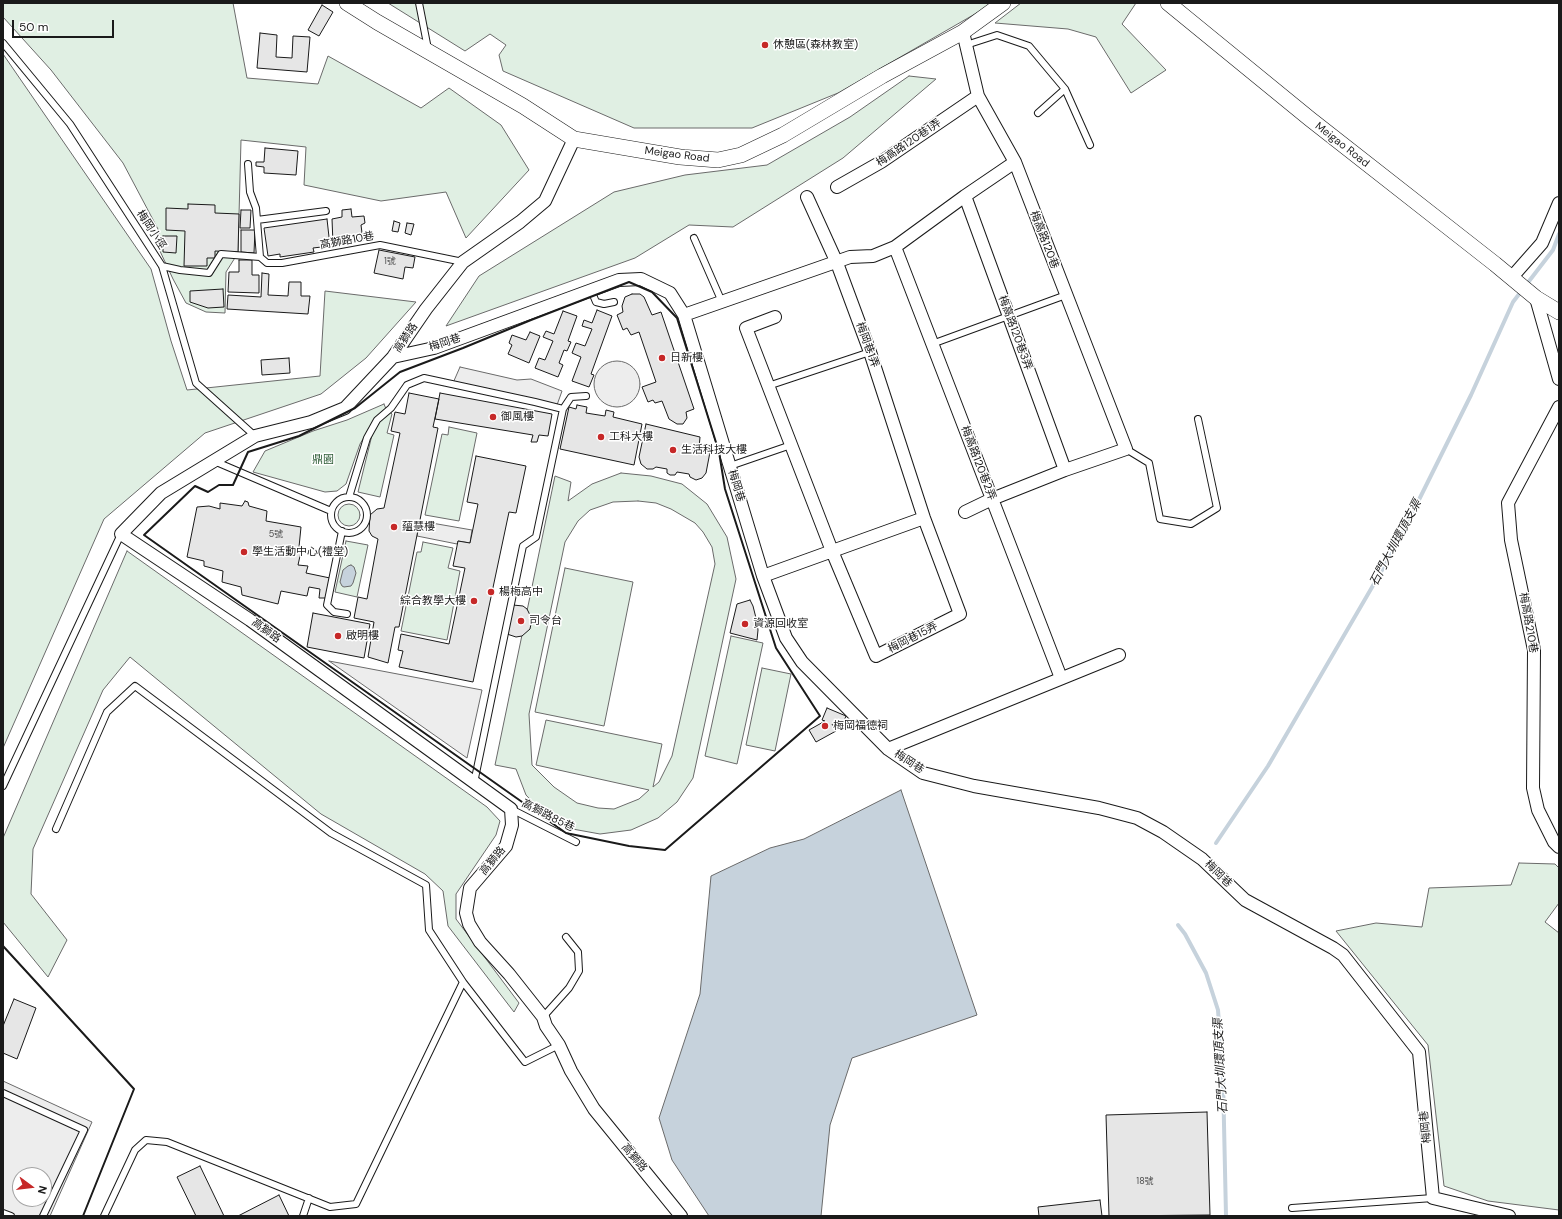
<!DOCTYPE html>
<meta charset="utf-8">
<style>
body{margin:0}
#map{position:relative;width:1562px;height:1219px;overflow:hidden;background:#fff;font-family:"DM Sans",sans-serif}
canvas{display:block}
.frame{position:absolute;inset:0;border:4px solid #1a1a1a;pointer-events:none}
.north{position:absolute;left:12px;top:1167px;width:40px;height:40px;box-sizing:border-box;background:#fff;border:1px solid #a3a3a3;border-radius:50%;rotate:105deg;font-size:11px;font-weight:700;line-height:16px;text-align:center;color:#1a1a1a}
.north::after{content:'';display:block;margin:auto;width:14px;height:18px;background:#c62828;clip-path:polygon(50% 0,100% 100%,50% 72%,0 100%)}
.scale{position:absolute;left:12px;top:20px;width:102px;height:18px;box-sizing:border-box;border:2px solid #1a1a1a;border-top:0;padding-left:5px;font-size:12px;line-height:14px;white-space:nowrap;color:#1a1a1a;-webkit-text-stroke:3px #fff;paint-order:stroke}
</style>
<div id="map">
<canvas width="1562" height="1219"></canvas>
<div class="frame"></div>
<div class="north">N</div>
<div class="scale">50 m</div>
</div>
<script>
const ctx = document.querySelector('canvas').getContext('2d');
ctx.lineJoin = 'round';
function fill(path, color) {
  ctx.fillStyle = color;
  ctx.fill(path, 'evenodd');
}
function poly(rows) {
  const path = new Path2D();
  for (const r of rows) {
    if (r.length === 3) {
      path.moveTo(r[0] + r[2], r[1]);
      path.arc(r[0], r[1], r[2], 0, 2 * Math.PI);
      continue;
    }
    path.moveTo(r[0], r[1]);
    for (let i = 2; i < r.length; i += 2) path.lineTo(r[i], r[i + 1]);
  }
  return path;
}
function trace(path, color, width, dash) {
  ctx.strokeStyle = color;
  ctx.lineWidth = width;
  ctx.lineCap = dash ? 'butt' : 'round';
  ctx.setLineDash(dash || []);
  ctx.stroke(path);
}
function drawText(font, color, halo, rows, align = 'center') {
  ctx.font = font + ' "DM Sans","Noto Sans TC",sans-serif';
  ctx.lineWidth = 3;
  ctx.setLineDash([]);
  ctx.textBaseline = 'middle';
  ctx.strokeStyle = halo;
  ctx.fillStyle = color;
  for (const [text, x, y, turn = 0] of rows) {
    ctx.save();
    ctx.translate(x, y);
    ctx.rotate((+turn || 0) * Math.PI / 180);
    ctx.textAlign = isNaN(turn) ? turn : align;
    if (halo) ctx.strokeText(text, 0, 0);
    ctx.fillText(text, 0, 0);
    ctx.restore();
  }
}
const green = poly([
 [3,3,233,3,247,78,318,84,328,56,421,108,449,88,501,125,529,170,466,238,446,192,381,201,304,185,306,147,241,140,238,253,226,272,225,313,206,312,186,303,173,279,159,249,159,231,123,163,51,70,3,17,3,3],
 [388,3,994,3,838,93,752,128,634,128,503,71,499,55,506,45,490,34,465,51,388,3],
 [1021,3,1136,3,1122,24,1166,70,1131,93,1096,37,1068,29,995,23,1021,3],
 [3,54,151,269,171,341,187,390,320,376,325,291,416,302,366,358,321,394,205,433,104,519,3,748,3,54],
 [909,76,936,79,843,158,733,227,689,225,635,258,446,326,479,276,614,192,685,175,767,165,850,117,909,76],
 [384,404,386,409,373,422,360,444,346,484,337,491,325,492,253,472,265,451,313,431,347,420,384,404],
 [390,412,392,414,387,433,394,435,380,497,358,492,372,435,379,423,390,412],
 [449,427,477,433,459,521,425,515,442,434,448,435,449,427],
 [621,473,651,476,682,484,707,504,727,537,736,579,693,778,677,802,658,818,631,830,600,834,567,828,544,814,526,795,516,769,495,765,555,476,571,482,568,501,592,484,621,473],
 [638,501,656,503,671,509,695,523,703,532,712,547,715,564,672,756,659,782,653,787,662,744,546,720,536,765,649,790,639,799,614,809,598,808,577,803,554,787,532,765,529,714,565,542,578,521,590,510,613,502,638,501],
 [349,515,11],
 [346,541,368,545,357,597,335,592,346,541],
 [423,542,453,548,448,568,460,571,447,640,401,631,417,552,421,552,423,542],
 [127,551,487,807,500,821,496,835,456,894,456,919,519,1003,514,1012,448,926,443,891,425,874,321,814,130,657,103,690,33,849,31,894,67,940,48,977,3,922,3,838,127,551],
 [565,568,633,582,604,726,535,712,565,568],
 [731,636,763,643,737,764,705,756,731,636],
 [762,668,791,674,775,751,746,745,762,668],
 [1519,863,1555,864,1559,868,1559,903,1545,922,1559,933,1559,1210,1488,1201,1444,1186,1428,1045,1336,931,1376,923,1422,927,1429,888,1511,885,1519,863]
]);
const parking = poly([
 [617,384,23],
 [460,367,517,380,531,379,562,391,557,405,453,383,460,367],
 [420,521,472,530,470,543,458,541,457,544,417,536,420,521],
 [329,661,482,690,467,758,329,661],
 [3,1081,92,1122,50,1216,3,1216,3,1081],
 [20,1175,44,1175,44,1199,20,1199,20,1175]
]);
const water = poly([
 [351,565,354,567,356,573,353,583,351,586,344,587,342,586,340,582,343,570,348,566,351,565],
 [901,790,977,1015,852,1058,830,1125,821,1216,709,1216,672,1160,659,1118,700,994,711,876,770,848,804,839,901,790]
]);
const stream = poly([
 [1216,843,1268,766,1396,546,1471,395,1513,302,1553,250,1559,234],
 [1178,925,1185,934,1206,973,1218,1010,1223,1078,1226,1216]
]);
const building = poly([
 [322,5,333,12,319,36,308,30,322,5],
 [260,33,277,35,276,57,292,58,293,36,310,37,307,72,257,68,260,33],
 [265,148,298,151,296,175,264,173,264,167,256,166,256,162,264,162,265,148],
 [188,204,215,205,215,213,239,214,238,252,215,251,215,258,207,258,207,266,184,266,185,231,166,230,166,208,188,209,188,204],
 [351,209,352,217,364,216,365,223,361,225,363,241,333,244,332,219,342,217,342,210,351,209],
 [241,210,251,210,250,228,240,228,241,210],
 [327,219,330,246,313,248,314,252,280,257,280,254,268,256,264,228,327,219],
 [394,221,400,223,398,232,392,231,394,221],
 [407,223,414,224,411,235,405,233,407,223],
 [241,230,255,230,254,253,241,252,241,230],
 [163,236,177,236,176,253,163,252,163,236],
 [379,250,415,257,413,268,405,267,403,279,374,273,379,250],
 [239,260,252,260,252,275,259,275,259,293,228,292,229,272,239,272,239,260],
 [262,273,269,274,268,295,288,296,289,282,301,282,301,296,310,296,308,314,227,309,228,295,261,297,262,273],
 [223,289,224,307,208,308,190,302,190,291,223,289],
 [632,294,640,294,644,297,652,315,661,312,694,409,686,412,687,418,683,424,677,424,669,419,662,401,655,403,653,400,648,402,642,387,656,382,639,332,631,335,627,328,623,330,617,315,623,312,622,306,625,297,632,294],
 [597,310,612,316,591,374,594,375,589,387,572,381,581,357,572,353,576,343,585,346,592,329,582,326,584,320,592,323,597,310],
 [563,311,577,316,568,341,571,342,567,351,564,350,559,363,563,365,558,377,535,368,539,358,545,360,553,341,543,337,546,331,554,334,563,311],
 [530,332,540,336,529,363,508,354,512,345,509,343,512,335,526,340,530,332],
 [289,358,290,373,262,375,261,360,289,358],
 [409,393,439,399,433,427,438,428,399,627,395,627,388,663,368,657,374,622,354,618,358,597,367,599,378,539,372,536,369,531,370,515,377,509,384,508,400,433,391,431,395,412,405,414,409,393],
 [440,393,552,414,548,436,539,435,537,442,531,442,533,435,435,419,440,393],
 [577,405,587,407,586,413,605,416,606,410,614,412,613,417,642,424,634,465,560,449,569,407,576,409,577,405],
 [646,424,700,437,699,448,710,452,706,473,702,478,696,480,690,477,689,474,677,472,675,475,670,475,667,473,667,469,656,467,653,469,647,469,641,464,639,457,646,424],
 [476,456,526,466,516,513,509,512,473,682,399,667,403,651,398,650,401,634,449,644,465,568,453,566,458,541,470,543,478,504,467,502,476,456],
 [245,501,248,502,249,506,267,511,266,521,301,527,299,547,302,547,298,565,308,566,306,573,330,578,326,598,319,598,320,589,309,587,307,596,281,591,278,604,242,595,241,587,222,582,223,571,204,566,204,561,187,557,197,507,209,506,220,509,220,503,242,506,245,501],
 [750,600,753,606,756,618,758,630,757,640,730,633,737,604,750,600],
 [513,605,523,606,527,609,532,619,530,629,522,636,516,637,507,634,513,605],
 [313,613,370,624,364,658,307,647,313,613],
 [827,708,846,716,841,728,832,724,836,731,816,742,809,730,825,721,822,720,827,708],
 [14,999,36,1008,17,1059,3,1053,3,1026,14,999],
 [1207,1112,1210,1215,1109,1216,1106,1115,1207,1112],
 [200,1166,224,1216,196,1216,177,1177,200,1166],
 [279,1195,289,1216,238,1216,279,1195],
 [1100,1200,1102,1216,1039,1216,1038,1207,1100,1200]
]);
const service = poly([
 [419,3,428,49],
 [3,43,70,124,162,266,196,383,255,436],
 [966,45,997,35,1029,46,1065,89,1090,145],
 [1038,113,1065,89],
 [248,164,250,192,256,208,260,257,267,263,282,263,380,245,463,262],
 [257,220,326,211],
 [694,238,722,302],
 [162,266,180,270,209,273,221,254,260,257],
 [591,290,596,302,604,304,614,302],
 [932,344,1066,295],
 [768,386,870,352],
 [1126,449,1149,463,1160,519,1191,524,1217,508,1198,419],
 [214,461,331,511],
 [730,466,791,445],
 [349,497,367,438,377,420,391,408,407,385,424,378,535,402,563,409,571,397,586,396],
 [349,515,18],
 [342,531,327,605,334,612,347,614],
 [474,783,523,546,536,537,563,409],
 [3,786,121,534],
 [511,809,576,842],
 [56,829,107,712,135,686,331,833,426,885,429,930,463,982],
 [543,1017,569,988,579,971,578,952,566,937],
 [3,1093,84,1130,43,1216],
 [1292,1208,1433,1198],
 [3,1213,11,1216],
 [104,1216,135,1150,146,1140,167,1142,330,1207,356,1204,463,982,525,1062,559,1045],
 [303,1216,309,1198]
]);
const minor = poly([
 [963,32,978,96,1015,162,1126,449,1065,470,992,499,965,512],
 [574,139,545,201,520,222,463,262,426,309,393,357,345,408,311,422,255,436,161,493,121,534,250,620,511,809,512,825,506,846,470,888,466,913,469,924,480,942,509,974,543,1017,546,1026,559,1045,571,1071,594,1109,681,1216],
 [837,187,881,162,978,96],
 [965,196,1065,470],
 [895,247,1061,678],
 [1512,277,1542,243,1559,203],
 [1536,298,1559,379],
 [684,315,850,257,873,256,895,247,965,196,1015,162],
 [775,317,746,328,832,551,876,656,960,614,924,518,870,352,837,263,807,197],
 [393,357,434,348,619,280,641,279,670,293,684,315,763,576,786,638,802,662,888,749,923,773,974,786,1099,808,1137,818,1163,832,1202,859,1245,900,1333,948,1343,955,1419,1052,1433,1198,1509,1216],
 [1559,407,1508,503,1511,540,1534,650,1533,788,1538,810,1554,842,1559,847],
 [763,576,924,518],
 [888,749,1119,655]
]);
const tertiary = poly([
 [347,3,377,22,523,106,574,139,680,157,718,160,741,155,783,135,882,76,963,32,1003,3],
 [1168,3,1310,119,1495,264,1536,298,1559,312]
]);
const wall = poly([
 [629,282,652,292,677,318,719,452,725,489,776,648,820,716,665,850,629,846,566,833,144,535,195,486,208,492,219,485,233,485,248,452,299,436,355,408,400,372,463,348,531,320,629,282],
 [3,946,134,1089,83,1216]
]);
const markers = [
 [765,45,4,"#c62828"],
 [662,358,4,"#c62828"],
 [493,417,4,"#c62828"],
 [601,437,4,"#c62828"],
 [673,450,4,"#c62828"],
 [394,527,4,"#c62828"],
 [244,552,4,"#c62828"],
 [491,592,4,"#c62828"],
 [474,601,4,"#c62828"],
 [521,621,4,"#c62828"],
 [745,624,4,"#c62828"],
 [338,636,4,"#c62828"],
 [825,726,4,"#c62828"]
];
const numberNames = [
 ["1號",390,262],
 ["5號",276,535],
 ["18號",1145,1182]
];
const poiNames = [
 ["休憩區(森林教室)",773,45],
 ["日新樓",670,358],
 ["御風樓",501,417],
 ["工科大樓",609,437],
 ["生活科技大樓",681,450],
 ["蘊慧樓",402,527],
 ["學生活動中心(禮堂)",252,552],
 ["楊梅高中",499,592],
 ["綜合教學大樓",466,601,"right"],
 ["司令台",529,621],
 ["資源回收室",753,624],
 ["啟明樓",346,636],
 ["梅岡福德祠",833,726]
];
const streetNames = [
 ["梅高路120巷1弄",909,143,-34],
 ["Meigao Road",1342,145,38],
 ["Meigao Road",677,155,7],
 ["梅岡小徑",151,230,57],
 ["梅高路120巷",1044,240,69],
 ["高獅路10巷",347,241,-10],
 ["梅高路120巷3弄",1015,333,70],
 ["高獅路",406,338,-56],
 ["梅岡巷",445,343,-18],
 ["梅岡巷1弄",867,345,70],
 ["梅高路120巷2弄",978,463,69],
 ["梅岡巷",736,486,73],
 ["梅高路210巷",1528,623,80],
 ["高獅路",266,631,36],
 ["梅岡巷15弄",913,638,-27],
 ["梅岡巷",909,762,33],
 ["高獅路85巷",548,816,27],
 ["高獅路",493,861,-51],
 ["梅岡巷",1218,874,44],
 ["梅岡巷",1426,1127,-96],
 ["高獅路",634,1158,50]
];
const parkNames = [
 ["鼎園",323,460]
];
const waterNames = [
 ["石門大圳環頂支渠",1396,543,-62],
 ["石門大圳環頂支渠",1221,1066,-93]
];
fill(green, '#e0efe3');
trace(green, '#6a6a6a', 1);
fill(parking, '#ededed');
trace(parking, '#6a6a6a', 1);
fill(water, '#c6d2dc');
trace(water, '#6a6a6a', 1);
trace(stream, '#c6d2dc', 4);
fill(building, '#e6e6e6');
trace(building, '#1a1a1a', 1);
trace(service, '#1a1a1a', 8);
trace(minor, '#1a1a1a', 14);
trace(tertiary, '#1a1a1a', 16);
trace(service, '#fff', 6);
trace(minor, '#fff', 12);
trace(tertiary, '#fff', 15);
trace(wall, '#1a1a1a', 2);
for (const [x, y, r, color] of markers) {
  const dot = new Path2D();
  dot.arc(x, y, r, 0, 2 * Math.PI);
  ctx.fillStyle = color;
  ctx.fill(dot);
  trace(dot, '#fff', 1.5);
}
drawText('9px', '#4d4d4d', null, numberNames);
drawText('11px', '#1a1a1a', '#fff', poiNames, 'left');
drawText('11px', '#1a1a1a', '#fff', streetNames);
drawText('11px', '#2b5a34', '#fff', parkNames);
drawText('italic 12px', '#1a1a1a', '#fff', waterNames);
</script>
